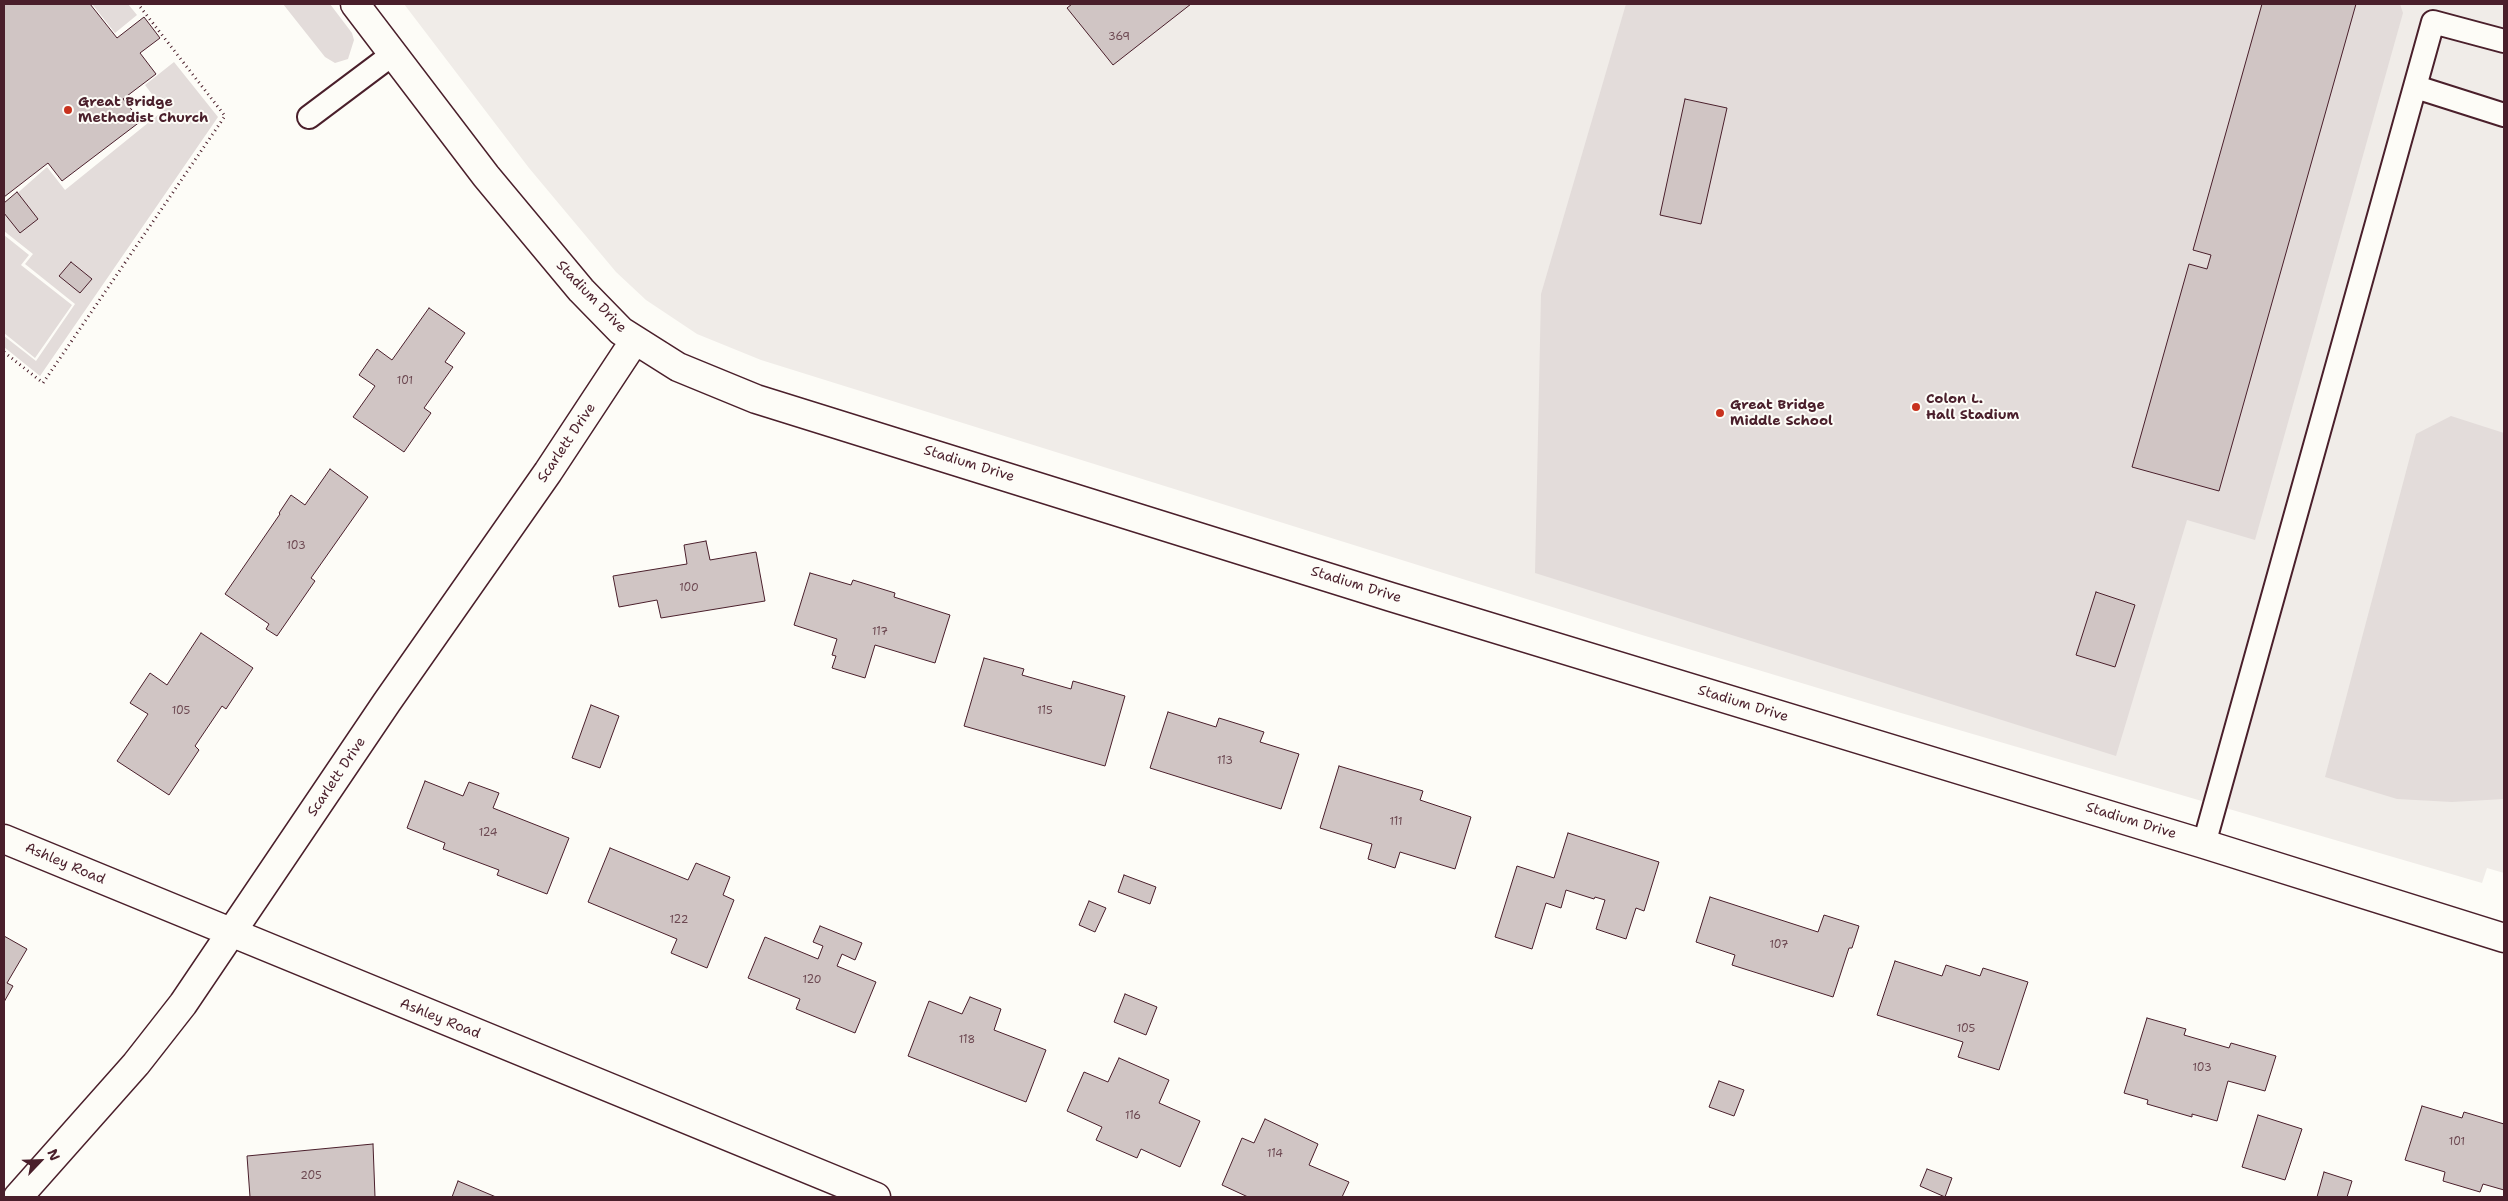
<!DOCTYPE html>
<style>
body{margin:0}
#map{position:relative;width:2508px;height:1201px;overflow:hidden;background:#fdfcf7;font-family:"Shantell Sans",sans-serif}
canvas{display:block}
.frame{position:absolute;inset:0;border:5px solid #4a1f2b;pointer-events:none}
.north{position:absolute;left:15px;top:1136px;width:50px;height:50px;-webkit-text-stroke:4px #fdfcf7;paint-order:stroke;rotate:66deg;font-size:14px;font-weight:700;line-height:20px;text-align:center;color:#4a1f2b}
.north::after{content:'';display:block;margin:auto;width:18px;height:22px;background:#4a1f2b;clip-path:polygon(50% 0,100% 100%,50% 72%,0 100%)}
</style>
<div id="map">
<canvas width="2508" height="1201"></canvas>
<div class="frame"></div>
<div class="north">N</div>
</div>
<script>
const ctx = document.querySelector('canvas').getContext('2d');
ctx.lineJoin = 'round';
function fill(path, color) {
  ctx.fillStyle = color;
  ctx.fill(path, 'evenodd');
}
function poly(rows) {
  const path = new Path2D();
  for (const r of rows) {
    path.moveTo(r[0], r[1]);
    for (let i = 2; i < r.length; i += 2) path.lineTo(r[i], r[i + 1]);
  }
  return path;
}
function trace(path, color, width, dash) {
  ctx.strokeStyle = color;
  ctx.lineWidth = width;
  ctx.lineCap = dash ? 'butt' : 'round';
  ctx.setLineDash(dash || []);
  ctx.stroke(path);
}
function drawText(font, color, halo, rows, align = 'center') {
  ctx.font = font + ' "Shantell Sans",sans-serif';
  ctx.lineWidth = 4;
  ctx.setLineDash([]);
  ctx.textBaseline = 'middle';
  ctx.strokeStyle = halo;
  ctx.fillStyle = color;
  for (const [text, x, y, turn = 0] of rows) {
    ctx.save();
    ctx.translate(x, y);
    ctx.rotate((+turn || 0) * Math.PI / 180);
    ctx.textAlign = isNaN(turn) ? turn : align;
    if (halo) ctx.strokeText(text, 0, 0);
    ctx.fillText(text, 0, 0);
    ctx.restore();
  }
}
const built = poly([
 [404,4,2504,4,2504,873,2487,868,2482,883,1901,713,1642,635,761,360,697,334,646,300,616,272,529,168]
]);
const green = poly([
 [92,4,128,4,137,15,115,33],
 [283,4,330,4,352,33,354,40,348,59,335,63,325,57],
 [1626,4,2400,4,2403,13,2255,540,2187,520,2116,756,1535,573,1541,294],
 [174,62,218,117,40,376,4,347,4,336,36,361,75,304,25,264,33,254,4,231,4,205,47,167,65,190,164,110,145,85],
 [4,235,29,255,21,265,72,305,35,358,4,333],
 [2451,416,2504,433,2504,799,2452,802,2397,799,2325,777,2416,434]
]);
const building = poly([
 [4,4,90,4,117,38,144,17,160,38,140,53,156,74,123,99,141,121,62,181,48,163,4,197,4,4],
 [1072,4,1191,4,1113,65,1067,8,1072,4],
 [2262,4,2356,4,2219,491,2132,467,2189,264,2207,269,2211,255,2193,250,2262,4],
 [1685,99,1727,108,1701,224,1660,215,1685,99],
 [17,192,38,219,20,233,4,213,4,203,17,192],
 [71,262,92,279,80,293,59,276,71,262],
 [429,308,465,333,445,362,453,367,424,408,431,413,404,452,353,417,375,386,359,375,377,349,392,360,429,308],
 [330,469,368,497,311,578,315,581,277,636,266,629,269,624,225,594,280,514,279,513,291,495,305,505,330,469],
 [706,541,710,560,756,552,765,601,661,618,657,600,619,607,613,576,687,564,684,545,706,541],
 [810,573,851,585,853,580,895,593,894,597,950,615,935,663,875,645,865,678,832,668,836,656,832,655,837,639,794,625,810,573],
 [2096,592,2135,605,2115,667,2076,655,2096,592],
 [201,633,253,668,226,709,222,706,195,746,199,750,169,795,117,761,148,714,130,703,150,673,167,685,201,633],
 [984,658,1024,669,1022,675,1071,689,1073,681,1125,696,1105,766,964,726,984,658],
 [591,705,619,716,600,768,572,758,591,705],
 [1168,712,1216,727,1219,718,1264,732,1260,742,1299,754,1281,809,1150,768,1168,712],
 [1339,766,1423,791,1420,800,1471,817,1455,869,1400,852,1395,868,1368,859,1372,844,1320,828,1339,766],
 [425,781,463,796,469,782,499,793,493,808,569,838,547,894,497,875,499,870,443,849,445,843,407,828,425,781],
 [1568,833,1659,862,1644,911,1636,908,1626,939,1596,929,1605,900,1595,897,1594,899,1566,890,1561,908,1546,903,1532,949,1495,937,1517,866,1554,878,1568,833],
 [610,848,688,880,696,863,730,877,723,895,734,900,707,968,671,953,677,939,588,902,610,848],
 [1124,875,1156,887,1150,904,1118,892,1124,875],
 [1710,897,1818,932,1824,915,1859,926,1852,948,1849,948,1833,997,1732,965,1735,955,1696,942,1710,897],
 [1089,901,1106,908,1095,932,1079,925,1089,901],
 [820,926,862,943,855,960,842,954,837,966,876,982,855,1033,796,1009,800,999,748,978,765,937,818,959,823,946,813,942,820,926],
 [4,936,27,949,7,983,13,986,4,1002,4,936],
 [1895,961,1942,976,1946,965,1980,976,1983,968,2028,982,1999,1070,1958,1057,1963,1042,1877,1015,1895,961],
 [1125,994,1157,1007,1146,1035,1114,1022,1125,994],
 [970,997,1001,1009,994,1030,1046,1050,1026,1102,908,1056,929,1001,962,1014,970,997],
 [2147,1018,2186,1029,2184,1035,2229,1048,2231,1043,2276,1056,2265,1091,2228,1081,2217,1121,2192,1114,2192,1117,2147,1104,2148,1100,2124,1093,2147,1018],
 [1119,1058,1169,1080,1159,1103,1200,1121,1180,1167,1141,1149,1137,1158,1096,1140,1102,1127,1067,1111,1084,1072,1108,1082,1119,1058],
 [1719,1081,1744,1090,1734,1116,1709,1107,1719,1081],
 [2422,1106,2462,1118,2464,1112,2504,1124,2504,1190,2483,1184,2480,1192,2443,1181,2445,1172,2405,1160,2422,1106],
 [2258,1115,2302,1129,2285,1180,2242,1167,2258,1115],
 [1265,1119,1318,1144,1309,1165,1349,1182,1342,1197,1248,1197,1222,1185,1242,1138,1254,1143,1265,1119],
 [373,1144,375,1197,250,1197,247,1156,373,1144],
 [1927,1169,1952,1178,1945,1197,1920,1186,1927,1169],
 [2324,1172,2352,1181,2347,1197,2317,1197,2324,1172],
 [458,1181,496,1197,452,1197,458,1181]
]);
const path = poly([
 [4,352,43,383,225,116,138,4]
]);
const lane = poly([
 [2416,87,2504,115],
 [309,117,393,54],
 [2204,844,2433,22,2504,41]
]);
const street = poly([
 [355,4,486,176,581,290,621,331,678,367,756,399,1391,597,2204,844,2504,938],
 [4,839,876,1197],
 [18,1197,136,1064,183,1004,387,702,548,472,635,340]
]);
const markers = [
 [68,110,5,"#c8321e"],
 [1916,407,5,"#c8321e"],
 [1720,413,5,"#c8321e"]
];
const numberNames = [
 ["369",1119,37],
 ["101",405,381],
 ["103",296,546],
 ["100",689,588],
 ["117",880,632],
 ["105",181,711],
 ["115",1045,711],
 ["113",1225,761],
 ["111",1396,822],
 ["124",488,833],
 ["122",679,920],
 ["107",1779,945],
 ["120",812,980],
 ["105",1966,1029],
 ["118",967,1040],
 ["103",2202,1068],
 ["116",1133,1116],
 ["101",2457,1142],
 ["114",1275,1154],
 ["205",311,1176]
];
const poiNames = [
 ["Great Bridge",78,102],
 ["Methodist Church",78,118],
 ["Colon L.",1926,399],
 ["Hall Stadium",1926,415],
 ["Great Bridge",1730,405],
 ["Middle School",1730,421]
];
const streetNames = [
 ["Stadium Drive",591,297,46],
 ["Scarlett Drive",567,443,-56],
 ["Stadium Drive",969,464,17],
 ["Stadium Drive",1356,585,17],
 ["Stadium Drive",1743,704,17],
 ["Scarlett Drive",337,777,-56],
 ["Stadium Drive",2131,821,17],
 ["Ashley Road",65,864,23],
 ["Ashley Road",440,1019,22]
];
fill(built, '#f0ece8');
fill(green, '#e3dcda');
fill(building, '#d0c5c4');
trace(building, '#4a1f2b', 1);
trace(lane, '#4a1f2b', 26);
trace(street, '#4a1f2b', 31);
trace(path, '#4a1f2b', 3, [1, 4]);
trace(lane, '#fdfcf7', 22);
trace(street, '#fdfcf7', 28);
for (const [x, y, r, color] of markers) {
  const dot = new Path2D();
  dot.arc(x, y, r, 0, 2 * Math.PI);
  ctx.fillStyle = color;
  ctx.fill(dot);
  trace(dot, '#fdfcf7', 2);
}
drawText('11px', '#6c4851', null, numberNames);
drawText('bold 14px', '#4a1f2b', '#fdfcf7', poiNames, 'left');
drawText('14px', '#4a1f2b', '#fdfcf7', streetNames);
</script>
